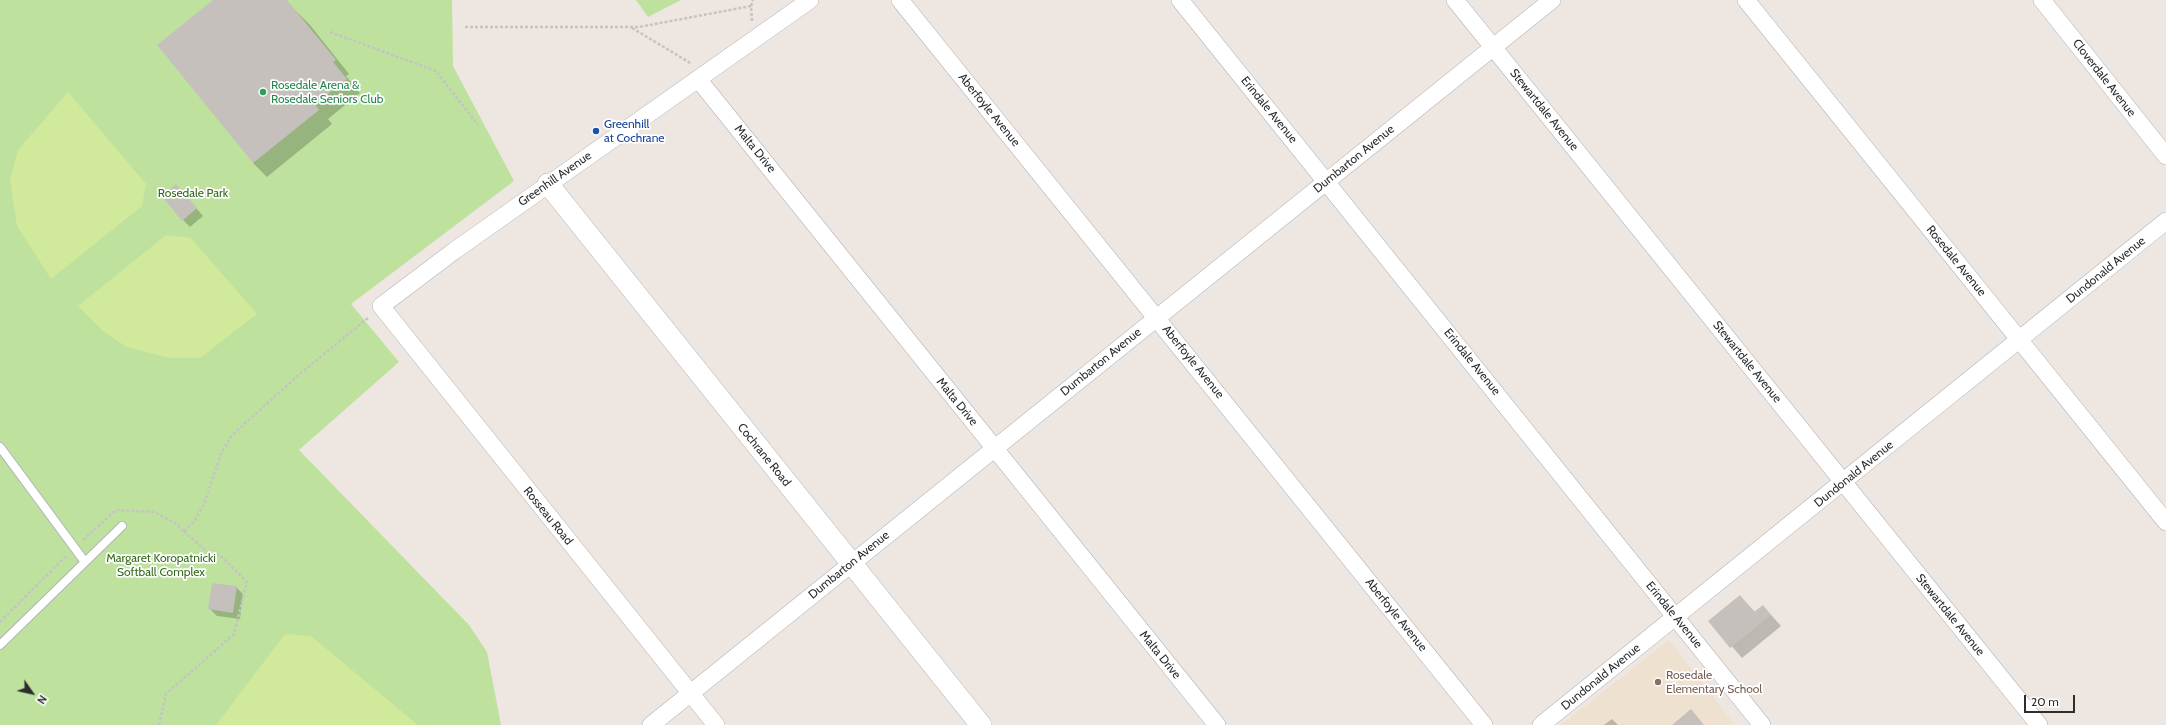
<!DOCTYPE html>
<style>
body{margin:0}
#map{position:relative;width:2166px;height:725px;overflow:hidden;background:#eee6e0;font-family:Cabin,sans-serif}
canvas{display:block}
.north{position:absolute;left:12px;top:673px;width:40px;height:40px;-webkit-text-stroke:3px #fff;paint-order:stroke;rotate:124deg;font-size:11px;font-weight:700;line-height:16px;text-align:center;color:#2d2d2d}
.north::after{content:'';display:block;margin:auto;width:14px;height:18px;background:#2d2d2d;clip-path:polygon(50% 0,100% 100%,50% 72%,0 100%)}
.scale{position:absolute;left:2024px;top:695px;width:51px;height:18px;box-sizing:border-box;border:2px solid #2d2d2d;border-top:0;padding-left:5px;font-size:12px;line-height:14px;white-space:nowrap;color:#2d2d2d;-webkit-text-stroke:3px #fff;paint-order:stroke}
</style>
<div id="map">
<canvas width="2166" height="725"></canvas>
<div class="north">N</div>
<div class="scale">20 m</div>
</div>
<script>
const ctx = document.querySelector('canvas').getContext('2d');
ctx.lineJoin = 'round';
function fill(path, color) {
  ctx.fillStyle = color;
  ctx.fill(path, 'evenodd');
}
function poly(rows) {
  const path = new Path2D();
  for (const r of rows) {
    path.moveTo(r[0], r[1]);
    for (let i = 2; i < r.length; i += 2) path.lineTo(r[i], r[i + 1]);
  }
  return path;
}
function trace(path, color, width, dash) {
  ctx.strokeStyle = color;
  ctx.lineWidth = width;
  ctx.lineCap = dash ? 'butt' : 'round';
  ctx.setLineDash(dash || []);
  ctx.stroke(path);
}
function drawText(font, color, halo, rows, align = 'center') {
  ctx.font = font + ' Cabin,sans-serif';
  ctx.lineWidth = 3.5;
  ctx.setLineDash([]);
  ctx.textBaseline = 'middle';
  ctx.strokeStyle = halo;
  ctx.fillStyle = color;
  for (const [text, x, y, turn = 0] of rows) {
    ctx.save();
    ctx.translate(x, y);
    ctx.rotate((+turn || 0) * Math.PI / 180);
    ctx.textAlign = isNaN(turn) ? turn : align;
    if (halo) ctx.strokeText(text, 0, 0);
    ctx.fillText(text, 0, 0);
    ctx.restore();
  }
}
const education = poly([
 [1669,640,1735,725,1561,725]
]);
const green = poly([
 [0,0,452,0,453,66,514,181,351,304,399,362,299,450,469,625,487,652,501,725,0,725],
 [636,0,681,0,648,17]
]);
const pitch = poly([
 [68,92,146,184,142,206,51,279,17,226,10,179,18,150],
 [166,235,191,238,257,314,200,358,170,358,127,347,104,332,78,306],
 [285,634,311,636,418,725,216,725]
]);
const shadow = poly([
 [215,0,285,0,310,25,349,74,346,76,360,93,328,119,332,124,267,177,253,163],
 [176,185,203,216,190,227,183,220],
 [236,587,243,594,240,619,217,616,210,609],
 [1740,596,1755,612,1763,606,1781,626,1742,658,1710,621],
 [1612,719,1618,725,1604,725]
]);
const building = poly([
 [213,0,287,0,336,60,333,62,347,79,315,104,319,110,253,163,157,45],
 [176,184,197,208,182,221,162,196],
 [212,583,237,586,233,613,208,609],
 [1740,595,1754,612,1763,605,1771,615,1730,648,1708,621],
 [1691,709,1704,725,1672,725]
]);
const path = poly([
 [751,6,753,0],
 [465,27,639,27,751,6,752,21],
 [632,28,692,64],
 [330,32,436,71,478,125],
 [83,540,116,510,154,512,177,524,184,532,195,520,204,504,221,454,232,435,301,373,369,317],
 [0,622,66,556],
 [159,725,166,694,234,634,247,582,222,557,208,552,184,532]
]);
const service = poly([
 [0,447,85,562],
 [0,645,122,526]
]);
const minor = poly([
 [900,0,1484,725],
 [1180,0,1762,725],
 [1455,0,2039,725],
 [1746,0,2166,522],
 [2042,0,2166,156],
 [698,79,1217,725],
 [651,725,1552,0],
 [716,725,381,306,454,251,810,0],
 [1541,725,2166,221]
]);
const tertiary = poly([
 [548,184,981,725]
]);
const markers = [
 [263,92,4,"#2e9e5b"],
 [596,131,4,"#1a4fb4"],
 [1658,682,4,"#8d6e63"]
];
const streetNames = [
 ["Cloverdale Avenue",2104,78,52],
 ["Aberfoyle Avenue",989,110,51],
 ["Erindale Avenue",1269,110,51],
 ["Stewartdale Avenue",1544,110,51],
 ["Malta Drive",755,149,51],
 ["Dumbarton Avenue",1354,159,-39],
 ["Greenhill Avenue",555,179,-35],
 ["Rosedale Avenue",1956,261,51],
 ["Dundonald Avenue",2106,270,-39],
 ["Dumbarton Avenue",1101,362,-39],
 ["Aberfoyle Avenue",1193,362,51],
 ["Erindale Avenue",1472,362,51],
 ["Stewartdale Avenue",1747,362,51],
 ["Malta Drive",957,402,51],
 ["Cochrane Road",764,455,51],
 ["Dundonald Avenue",1854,474,-39],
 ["Rosseau Road",548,516,51],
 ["Dumbarton Avenue",849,565,-39],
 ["Aberfoyle Avenue",1396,615,51],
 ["Erindale Avenue",1674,615,51],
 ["Stewartdale Avenue",1950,615,51],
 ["Malta Drive",1160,655,51],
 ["Dundonald Avenue",1601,677,-39]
];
const leisureNames = [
 ["Rosedale Arena &",271,85],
 ["Rosedale Seniors Club",271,99]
];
const transitNames = [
 ["Greenhill",604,124],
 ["at Cochrane",604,138]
];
const parkNames = [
 ["Rosedale Park",193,193],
 ["Margaret Koropatnicki",161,558],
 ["Softball Complex",161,572]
];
const educationNames = [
 ["Rosedale",1666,675],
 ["Elementary School",1666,689]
];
fill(education, '#eee1d0');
fill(green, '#bee29e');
fill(pitch, '#d1e99a');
fill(shadow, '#0003');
fill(building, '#c6c0bc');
trace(service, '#b0b4bc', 10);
trace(minor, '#b0b4bc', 18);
trace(tertiary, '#b0b4bc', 22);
trace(path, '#c4c4c4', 2.5, [3, 2]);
trace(service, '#fff', 8);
trace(minor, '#fff', 17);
trace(tertiary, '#fff', 21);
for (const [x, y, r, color] of markers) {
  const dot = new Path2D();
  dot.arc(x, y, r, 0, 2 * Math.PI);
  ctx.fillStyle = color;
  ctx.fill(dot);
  trace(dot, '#fff', 1.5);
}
drawText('12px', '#2d2d2d', '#fff', streetNames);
drawText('12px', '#27864d', '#fff', leisureNames, 'left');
drawText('12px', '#164399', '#fff', transitNames, 'left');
drawText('12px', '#36691d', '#fff', parkNames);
drawText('12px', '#785e54', '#fff', educationNames, 'left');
</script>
